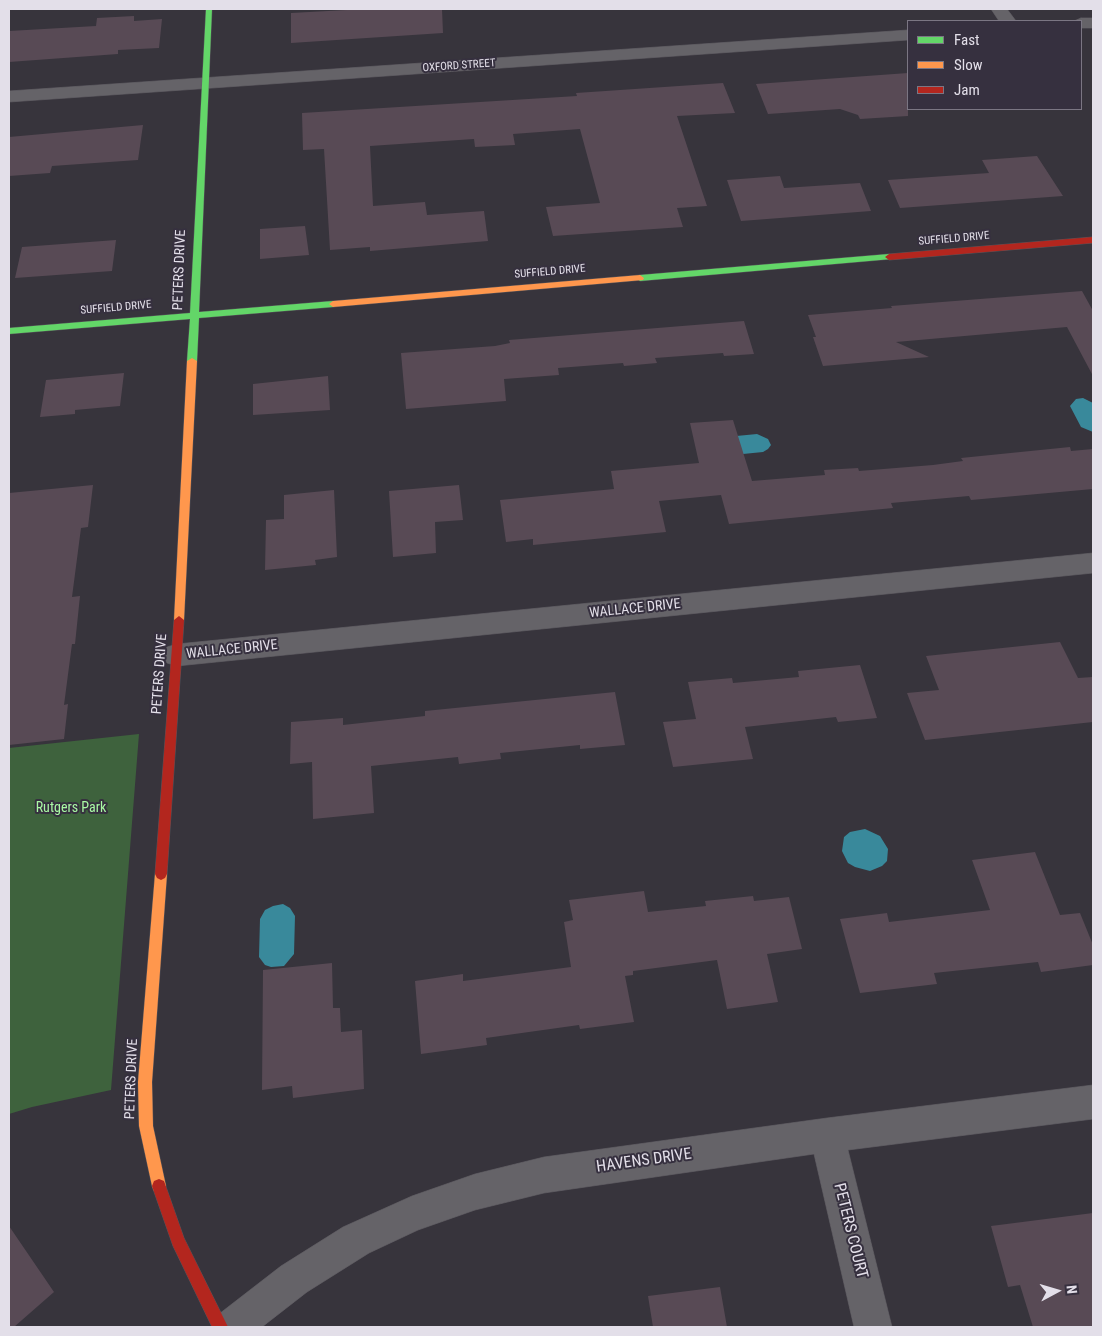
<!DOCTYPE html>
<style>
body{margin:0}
#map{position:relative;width:1102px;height:1336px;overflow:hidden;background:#37343c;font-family:"Roboto Condensed",sans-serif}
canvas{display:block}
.frame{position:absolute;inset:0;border:10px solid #e3dfe9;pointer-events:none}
.legend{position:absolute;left:907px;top:20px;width:175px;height:90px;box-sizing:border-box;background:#36303f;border:1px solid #7b7683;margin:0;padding:6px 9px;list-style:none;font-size:15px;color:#e3dfe9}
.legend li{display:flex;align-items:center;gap:10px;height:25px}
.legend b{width:25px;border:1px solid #7b7683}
.north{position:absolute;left:1032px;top:1266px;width:50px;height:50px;-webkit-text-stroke:4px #36303f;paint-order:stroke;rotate:84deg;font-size:14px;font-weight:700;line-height:20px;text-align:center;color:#e3dfe9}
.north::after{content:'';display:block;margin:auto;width:18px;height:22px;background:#e3dfe9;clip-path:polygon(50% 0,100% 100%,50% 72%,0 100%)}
</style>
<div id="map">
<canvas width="1102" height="1336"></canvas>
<div class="frame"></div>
<ul class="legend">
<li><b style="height:6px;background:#63d668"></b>Fast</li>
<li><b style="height:6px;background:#ff974d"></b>Slow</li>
<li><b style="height:6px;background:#b3261e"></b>Jam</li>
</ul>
<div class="north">N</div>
</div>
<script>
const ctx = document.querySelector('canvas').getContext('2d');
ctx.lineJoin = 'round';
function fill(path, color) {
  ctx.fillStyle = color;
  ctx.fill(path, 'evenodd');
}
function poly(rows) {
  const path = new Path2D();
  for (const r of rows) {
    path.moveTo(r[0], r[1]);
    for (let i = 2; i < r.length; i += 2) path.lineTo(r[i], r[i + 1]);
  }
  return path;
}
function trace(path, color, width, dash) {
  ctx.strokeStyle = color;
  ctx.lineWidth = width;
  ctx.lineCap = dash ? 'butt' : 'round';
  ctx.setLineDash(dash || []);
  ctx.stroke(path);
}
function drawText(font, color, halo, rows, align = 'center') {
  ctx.font = font + ' "Roboto Condensed",sans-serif';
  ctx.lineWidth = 4;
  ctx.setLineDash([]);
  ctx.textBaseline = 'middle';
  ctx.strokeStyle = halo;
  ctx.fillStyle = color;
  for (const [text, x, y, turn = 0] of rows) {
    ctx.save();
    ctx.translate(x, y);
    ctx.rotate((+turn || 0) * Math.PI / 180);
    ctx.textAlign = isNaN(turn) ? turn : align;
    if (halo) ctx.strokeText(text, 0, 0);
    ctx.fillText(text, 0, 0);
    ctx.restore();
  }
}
const green = poly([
 [139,734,111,1090,32,1107,9,1114,9,748]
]);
const water = poly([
 [1083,398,1093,403,1093,432,1081,427,1070,406,1076,399],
 [757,434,768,439,771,445,768,449,763,452,733,455,726,437],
 [865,829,880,836,888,849,887,861,882,866,870,871,855,867,848,863,842,851,844,837,850,832],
 [283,904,290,908,295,916,294,954,284,966,271,967,265,965,259,957,260,919,265,910,273,906]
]);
const building = poly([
 [365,9,442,9,443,33,291,43,291,13],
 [134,16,134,21,162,19,159,48,118,50,118,54,9,62,9,31,96,26,97,18],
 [908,73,908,116,860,119,858,115,840,109,768,114,756,84],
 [723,83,735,113,677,116,707,206,677,208,683,227,553,236,546,207,600,203,580,129,513,134,515,145,475,147,474,139,370,146,373,206,425,202,427,215,484,211,488,241,370,251,370,247,330,250,324,149,303,150,302,113,577,96,576,93],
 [143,125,138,160,52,166,50,173,9,176,9,137],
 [1037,156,1063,196,900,208,888,180,989,173,982,160],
 [780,176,784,188,860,183,871,211,741,221,727,180],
 [305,226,309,255,260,259,260,229],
 [116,240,112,271,15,278,22,247],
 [1082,291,1093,311,1093,376,1067,327,896,342,929,357,823,366,813,337,816,337,808,315,892,308,891,306],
 [744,321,754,354,724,356,723,353,655,358,657,363,624,366,623,363,558,368,559,375,504,379,506,401,406,409,401,353,495,346,510,343,509,340],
 [124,373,120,406,75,410,75,414,40,417,46,380],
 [328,376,330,410,253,415,253,384],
 [733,420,752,481,825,475,824,470,858,468,859,471,933,465,963,461,961,458,1070,447,1071,451,1093,449,1093,489,971,500,969,496,891,503,893,508,729,524,721,495,659,501,666,532,533,545,533,539,506,542,500,500,614,489,611,471,699,463,690,423],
 [93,485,88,527,81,528,72,597,80,596,75,644,72,644,64,705,68,704,64,739,9,745,9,493],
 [459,485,463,520,435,522,436,553,393,557,389,491],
 [334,490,337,557,315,560,316,565,265,570,266,520,284,519,284,495],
 [1060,642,1078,678,1093,677,1093,722,925,740,907,693,939,690,926,656],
 [860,665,877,718,838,722,836,717,745,727,753,759,673,767,663,722,696,719,688,682,732,678,733,683,799,677,798,671],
 [615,692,625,745,580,749,580,745,500,753,501,759,459,764,458,757,371,766,374,813,313,819,312,762,290,764,291,722,343,718,343,725,425,716,425,711],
 [1035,852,1060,915,1080,913,1093,945,1093,965,1041,972,1038,962,934,973,937,984,860,993,840,919,887,913,889,922,990,910,972,860],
 [644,891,648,912,706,906,705,901,753,896,754,901,789,897,802,949,767,954,778,1002,727,1009,717,960,633,971,633,975,625,976,634,1022,580,1029,579,1025,486,1038,487,1045,421,1054,415,981,463,974,463,981,571,967,564,922,573,920,569,900],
 [332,963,333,1008,340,1008,341,1032,362,1030,364,1089,293,1098,292,1086,262,1090,263,970],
 [1093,1213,1093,1327,1033,1327,1020,1285,1008,1287,991,1226],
 [9,1226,54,1292,14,1327,9,1327],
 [720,1287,727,1327,653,1327,648,1296]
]);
const street = poly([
 [991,9,1007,9,1016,21,999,21,991,9],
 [1081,18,1093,18,1093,28,1081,28,1081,21,1074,21,1081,18],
 [908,30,908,40,9,102,9,91,908,30],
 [1093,553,1093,573,177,666,167,663,163,655,167,647,177,644,1093,553],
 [1093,1085,1093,1119,848,1150,892,1327,854,1327,814,1154,544,1193,475,1210,418,1230,369,1253,307,1292,262,1327,213,1327,219,1314,281,1266,343,1227,412,1196,475,1174,544,1157,827,1118,1093,1085]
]);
const fast = poly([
 [206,9,212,9,199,312,333,301,337,304,333,307,199,318,197,361,192,364,187,361,190,319,9,334,9,328,190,313,206,9],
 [889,254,893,257,892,259,640,281,636,278,640,275,889,254]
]);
const slow = poly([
 [640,275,644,278,643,280,333,307,329,304,333,301,640,275],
 [192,358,197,361,184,620,179,624,174,620,187,361,192,358],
 [161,868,165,870,167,874,152,1082,153,1126,166,1186,164,1191,159,1193,154,1191,152,1186,139,1126,138,1082,155,874,157,870,161,868]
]);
const jam = poly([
 [1093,237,1093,243,889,260,885,257,889,254,1093,237],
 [179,616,184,620,167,874,165,878,161,880,157,878,155,874,174,620,179,616],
 [159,1179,164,1181,184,1238,228,1327,212,1327,173,1246,152,1186,154,1181,159,1179]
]);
const farStreetnames = [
 ["OXFORD STREET",459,66,-4],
 ["SUFFIELD DRIVE",954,239,-5],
 ["SUFFIELD DRIVE",550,272,-5],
 ["SUFFIELD DRIVE",116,308,-5]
];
const streetNames = [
 ["PETERS DRIVE",180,270,-88],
 ["WALLACE DRIVE",635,609,-6],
 ["WALLACE DRIVE",232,650,-6],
 ["PETERS DRIVE",160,674,-86],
 ["PETERS DRIVE",132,1079,-88]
];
const parkNames = [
 ["Rutgers Park",71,808]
];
const nearStreetnames = [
 ["HAVENS DRIVE",644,1161,-8],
 ["PETERS COURT",850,1231,76]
];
fill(green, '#3e623d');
fill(water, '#39899b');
fill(building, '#584a55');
trace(street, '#56535a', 1);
trace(fast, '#56535a', 1);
trace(slow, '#56535a', 1);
trace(jam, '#56535a', 1);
fill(street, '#656368');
fill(fast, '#63d668');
fill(slow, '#ff974d');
fill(jam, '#b3261e');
drawText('11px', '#e3dfe9', '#36303f', farStreetnames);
drawText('14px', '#e3dfe9', '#36303f', streetNames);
drawText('14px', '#a9f9a4', '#36303f', parkNames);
drawText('16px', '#e3dfe9', '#36303f', nearStreetnames);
</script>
